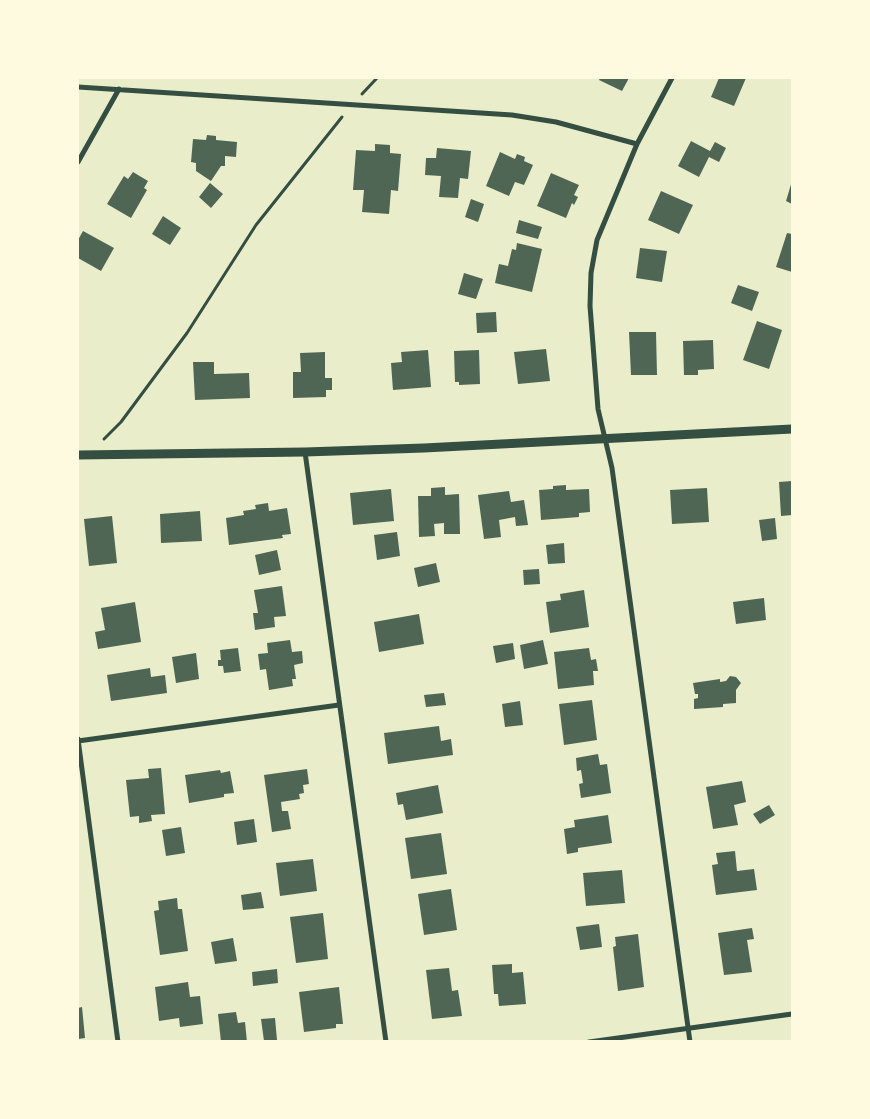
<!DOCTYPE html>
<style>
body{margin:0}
#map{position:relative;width:870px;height:1119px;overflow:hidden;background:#e9edc9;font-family:Raleway,sans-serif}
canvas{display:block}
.frame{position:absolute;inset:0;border:79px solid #fefae0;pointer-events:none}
</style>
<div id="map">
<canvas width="870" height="1119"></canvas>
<div class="frame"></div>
</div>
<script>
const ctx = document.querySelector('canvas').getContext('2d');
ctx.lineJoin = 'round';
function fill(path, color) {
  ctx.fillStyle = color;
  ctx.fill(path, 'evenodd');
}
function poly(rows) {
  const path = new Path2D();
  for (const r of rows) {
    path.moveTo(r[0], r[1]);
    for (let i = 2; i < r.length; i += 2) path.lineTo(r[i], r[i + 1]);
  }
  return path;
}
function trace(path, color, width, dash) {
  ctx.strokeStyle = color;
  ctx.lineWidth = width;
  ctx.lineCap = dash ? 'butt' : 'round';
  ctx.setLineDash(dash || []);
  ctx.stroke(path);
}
const building = poly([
 [600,78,629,78,622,91,599,80],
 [719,78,746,78,734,106,711,97],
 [207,135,216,136,216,140,237,142,236,157,225,156,225,166,221,166,211,181,196,171,196,163,191,162,193,139,206,140],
 [691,141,710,151,715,142,726,148,719,162,709,157,699,177,678,166],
 [375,144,390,145,390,153,401,154,398,191,391,190,389,214,362,212,364,190,353,190,356,150,375,151],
 [437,148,471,151,468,179,460,178,458,198,439,197,441,176,425,175,426,158,436,158],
 [500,152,515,159,517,154,525,157,524,161,533,165,524,185,515,182,509,196,486,186],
 [133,172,148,181,144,188,147,190,131,218,107,204,124,176,128,179],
 [551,173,579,185,574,195,578,197,574,205,572,203,566,218,537,206],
 [792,181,792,204,786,201],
 [210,183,223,194,211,208,199,197],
 [661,191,693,205,679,234,648,220],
 [471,199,484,204,478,222,465,217],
 [163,216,181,228,170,245,152,234],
 [519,220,542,227,538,239,516,233],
 [83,231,114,248,101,271,78,258,78,240],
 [787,233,792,234,792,272,776,267],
 [517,243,542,249,532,292,495,283,499,264,508,266,512,249,516,250],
 [640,248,667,251,662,282,636,278],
 [464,273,483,279,476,299,458,294],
 [738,285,759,292,752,311,731,303],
 [496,312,497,332,477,333,476,313],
 [757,321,782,330,769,369,743,360],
 [629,332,656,332,657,375,631,375],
 [713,340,714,369,698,370,698,375,684,375,683,341],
 [546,349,550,381,518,384,514,352],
 [428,350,431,387,393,390,391,363,402,362,401,352],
 [479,350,480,384,459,385,459,382,455,382,454,351],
 [325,352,325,378,332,378,332,390,326,390,326,397,293,398,293,372,301,372,300,353],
 [193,362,214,362,214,374,249,373,250,398,195,400],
 [792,481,792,515,781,516,779,482],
 [566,485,566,490,589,489,590,512,579,513,579,517,541,520,539,490,553,489,553,486],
 [445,487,445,495,459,494,460,534,444,534,444,523,434,524,435,536,419,537,418,496,431,496,431,488],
 [707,488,709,522,672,524,670,490],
 [391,489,394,521,353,525,350,493],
 [509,491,511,502,524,500,528,525,516,526,515,517,499,520,501,537,484,539,478,495],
 [268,503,269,511,287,508,291,534,282,535,283,538,229,545,226,518,244,515,243,511,256,509,255,505],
 [200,511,202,541,161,543,160,514],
 [112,516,117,563,89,566,84,519],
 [775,518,777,539,762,541,759,520],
 [397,532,400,556,377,560,374,535],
 [564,543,565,563,548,564,546,545],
 [277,550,281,570,259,575,255,555],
 [436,563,440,582,418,587,414,568],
 [539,569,540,584,524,585,523,570],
 [282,586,286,616,274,617,275,627,255,630,253,613,258,613,254,590],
 [584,590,589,627,550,633,546,602,561,600,560,594],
 [764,598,766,620,736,624,733,602],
 [135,602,141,642,98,649,95,632,105,630,101,608],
 [419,614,424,644,379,652,374,622],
 [290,640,292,652,302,651,303,663,294,665,296,679,292,679,293,686,269,690,266,669,260,670,258,654,268,653,267,643],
 [543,640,548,664,524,669,520,645],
 [513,643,515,659,496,663,493,646],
 [238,648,241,671,224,673,223,666,218,666,218,660,221,660,220,650],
 [589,648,591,660,596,659,598,671,593,671,594,685,558,689,554,652],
 [196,653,199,679,176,683,172,657],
 [150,668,151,677,165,675,167,693,111,701,107,675],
 [730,676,736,677,741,683,736,690,736,703,723,704,723,707,694,709,694,699,698,698,698,694,695,694,693,683,720,679,720,682,726,681],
 [444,693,446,705,426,707,424,695],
 [592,700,597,740,564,745,559,704],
 [520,701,523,725,505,727,502,704],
 [439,726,441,741,451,739,453,755,388,764,384,733],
 [598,754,600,765,607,764,611,793,581,798,579,784,583,783,581,770,577,771,576,758],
 [161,768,165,814,151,815,152,821,139,823,139,816,130,817,126,780,149,778,148,769],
 [307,769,309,784,303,785,304,793,299,794,300,799,281,802,282,811,288,811,291,829,272,832,264,775],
 [220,770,221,773,230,771,234,793,224,794,224,797,189,803,185,775],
 [742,781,746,802,734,805,738,825,713,829,706,787],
 [438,785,443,813,406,820,403,804,398,805,396,793],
 [769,805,775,815,760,824,753,814],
 [608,815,612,843,578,848,578,852,567,854,564,829,575,827,574,820],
 [254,819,257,842,237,845,234,822],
 [181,827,185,853,166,856,162,830],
 [441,833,447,874,411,879,405,838],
 [735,851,737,871,754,869,757,890,716,895,712,865,718,864,716,853],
 [313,859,317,891,280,896,276,863],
 [622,870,625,903,586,906,583,873],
 [451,889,457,930,424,935,418,894],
 [261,892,264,908,243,910,241,895],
 [177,898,178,909,182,909,188,951,160,955,154,911,159,910,158,901],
 [323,913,328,959,296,963,290,917],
 [599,924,602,947,580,950,576,927],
 [752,928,754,939,747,940,752,972,724,975,718,933],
 [638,934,644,987,618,991,613,947,616,946,615,937],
 [233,938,237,961,215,964,211,942],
 [512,964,512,973,523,972,526,1004,499,1006,498,994,494,994,492,965],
 [449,968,452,991,458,990,462,1016,432,1019,426,970],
 [277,969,278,983,253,986,252,972],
 [188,982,190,997,200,996,203,1024,180,1027,179,1018,159,1021,155,987],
 [339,987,343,1024,336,1024,336,1028,304,1032,299,992],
 [82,1007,85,1038,78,1039,78,1008],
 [236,1012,238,1023,245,1022,247,1042,221,1042,218,1014],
 [275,1018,277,1040,264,1041,261,1019]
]);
const path = poly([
 [362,94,377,78],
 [104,439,121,422,187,333,256,225,342,117]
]);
const minor = poly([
 [672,78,637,144,597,240,591,273,590,306,598,409,612,468,690,1042],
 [78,87,512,115,556,122,637,144],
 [78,162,119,89],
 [305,452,386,1042],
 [78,739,118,1042],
 [78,741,339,705],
 [589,1042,792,1014]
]);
const tertiary = poly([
 [78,455,305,452,424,448,792,429]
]);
fill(building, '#4f6655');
trace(path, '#344e41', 3);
trace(minor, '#344e41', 5);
trace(tertiary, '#344e41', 9);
</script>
